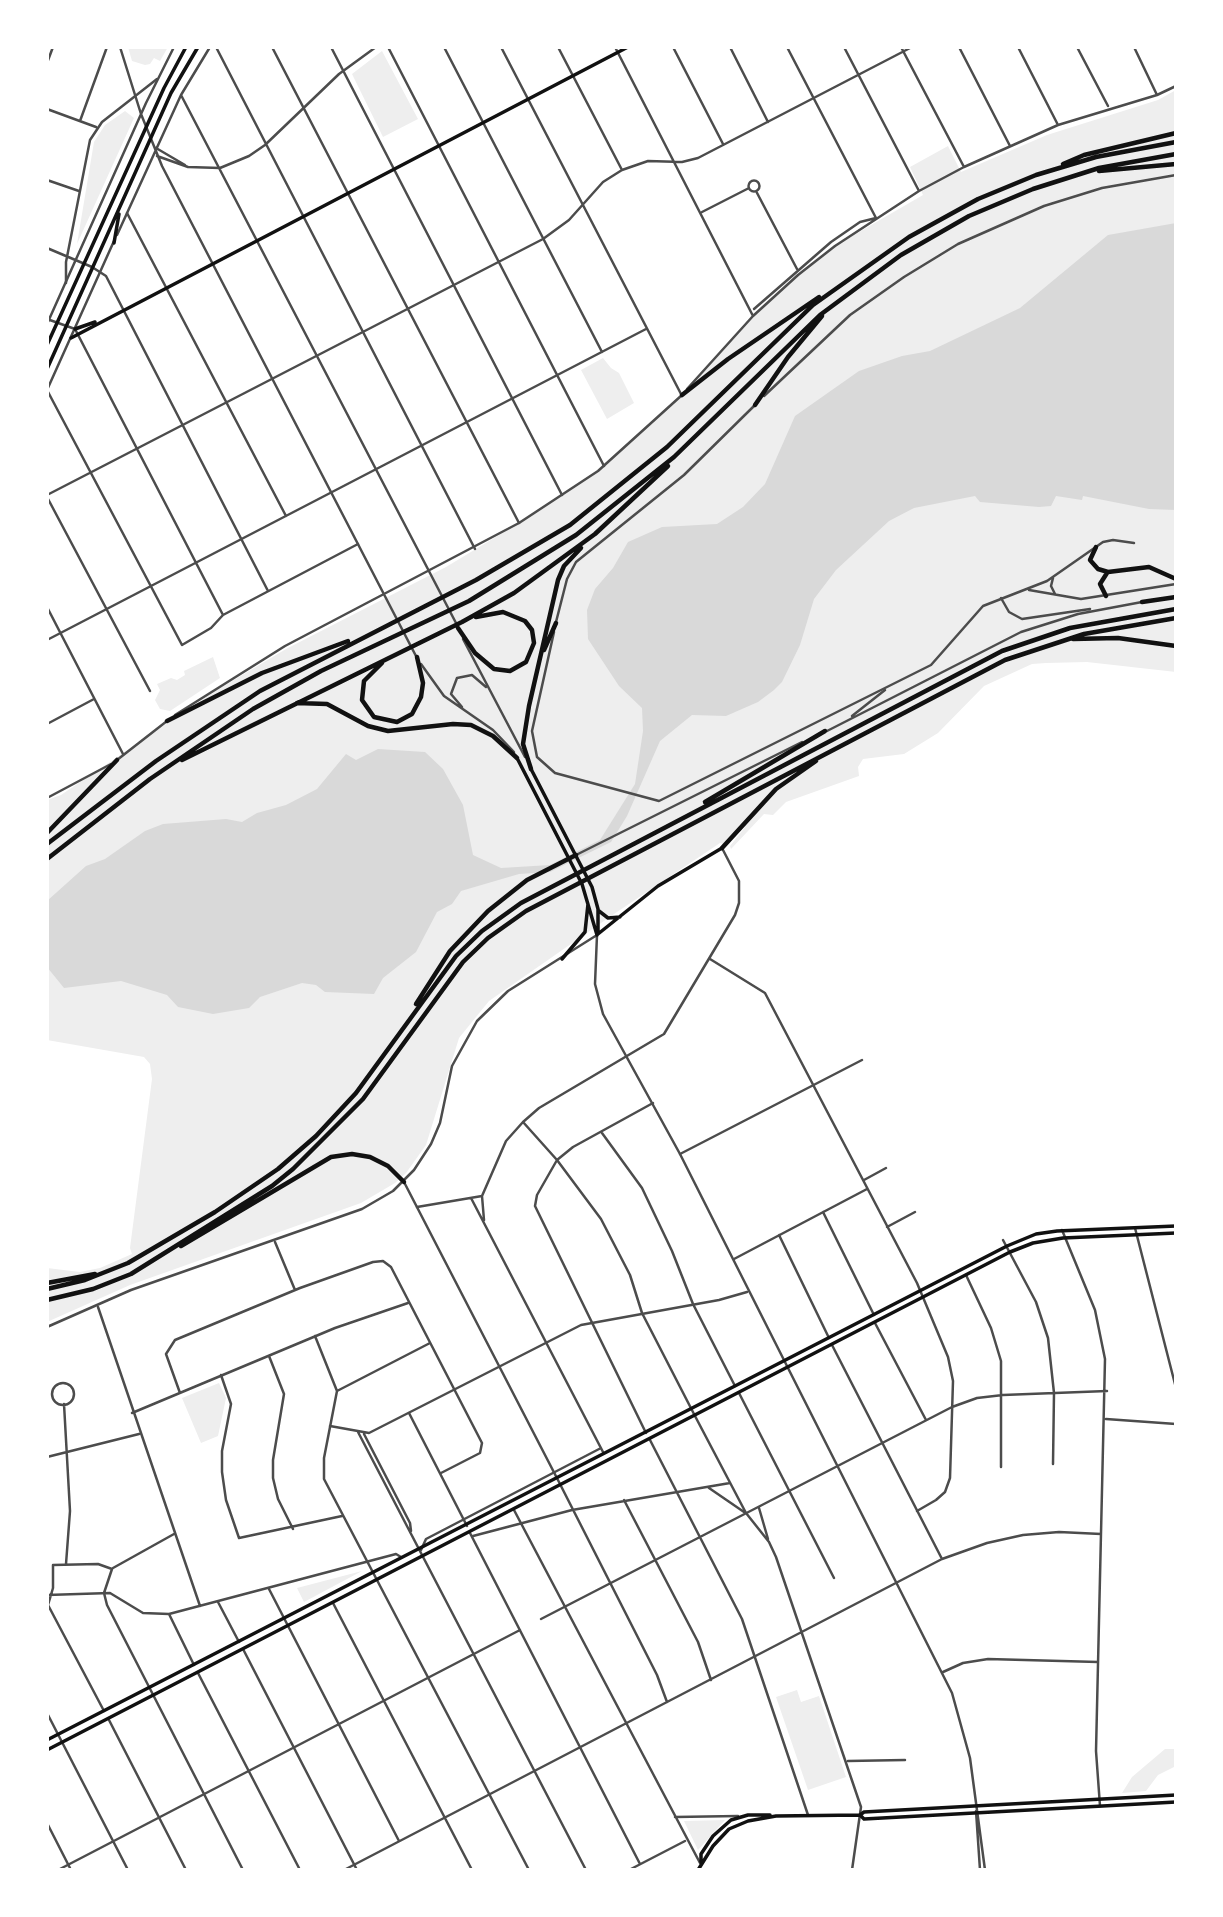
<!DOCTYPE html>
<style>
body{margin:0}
#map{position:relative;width:1223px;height:1917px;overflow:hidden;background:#fff;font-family:Jost,sans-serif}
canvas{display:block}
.frame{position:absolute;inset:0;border:49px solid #fff;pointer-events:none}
</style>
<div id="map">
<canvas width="1223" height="1917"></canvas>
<div class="frame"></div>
</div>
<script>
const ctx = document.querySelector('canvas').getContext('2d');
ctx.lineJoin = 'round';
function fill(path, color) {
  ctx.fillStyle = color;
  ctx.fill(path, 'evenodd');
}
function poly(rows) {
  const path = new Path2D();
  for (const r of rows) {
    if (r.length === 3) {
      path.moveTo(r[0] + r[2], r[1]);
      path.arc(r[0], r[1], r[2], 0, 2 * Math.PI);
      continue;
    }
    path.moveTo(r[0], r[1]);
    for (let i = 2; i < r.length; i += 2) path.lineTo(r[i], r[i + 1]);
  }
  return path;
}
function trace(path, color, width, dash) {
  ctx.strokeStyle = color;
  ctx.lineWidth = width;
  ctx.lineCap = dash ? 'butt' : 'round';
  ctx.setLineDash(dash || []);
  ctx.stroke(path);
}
const green = poly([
 [128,47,168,47,160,61,154,58,150,64,145,65,132,61],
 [382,51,418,119,383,137,352,74],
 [1176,90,1176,672,1087,662,1046,663,1032,664,984,686,938,733,904,754,863,759,858,767,859,776,786,802,773,815,764,814,731,849,730,846,746,826,724,844,720,843,614,914,489,1001,459,1038,426,1145,406,1173,395,1183,361,1203,130,1285,47,1322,47,1268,80,1272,100,1268,132,1254,130,1248,152,1079,150,1064,144,1057,47,1040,47,800,61,795,212,693,286,649,446,567,519,523,604,466,682,395,753,316,798,275,835,246,923,195,910,167,948,146,961,172,1047,135,1158,100],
 [125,111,134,118,77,244,94,142,105,125],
 [603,358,611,368,619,373,634,403,607,419,581,370],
 [213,657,220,678,170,711,160,709,155,700,160,690,157,684,171,678,177,680,185,675,184,671],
 [219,1383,226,1398,218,1436,201,1443,182,1398],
 [362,1571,304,1602,297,1588],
 [797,1690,801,1702,819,1696,846,1777,808,1790,776,1697],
 [1165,1749,1176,1749,1176,1766,1158,1775,1146,1791,1122,1793,1132,1777],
 [725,1820,698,1850,684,1821]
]);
const water = poly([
 [1176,223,1176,510,1149,509,1083,496,1082,500,1056,496,1051,506,1039,507,980,502,975,496,914,508,889,521,836,570,814,599,800,645,782,682,774,690,758,702,726,716,692,715,660,741,627,816,611,842,550,872,519,874,461,891,452,904,437,912,416,952,383,978,374,994,325,992,316,985,302,983,260,997,249,1008,213,1014,178,1007,167,995,121,981,64,988,47,967,47,901,86,866,105,859,145,831,163,824,226,819,242,822,257,813,286,805,317,789,346,754,356,760,378,749,425,752,443,769,463,805,473,855,501,868,550,865,600,840,635,784,643,731,642,708,619,686,588,639,587,610,595,589,613,568,628,542,662,527,717,524,743,507,765,484,795,416,859,371,902,356,930,351,1020,308,1108,235]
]);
const minor = poly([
 [216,47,475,549],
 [272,47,519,523],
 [331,47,562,495],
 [388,47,604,466],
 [444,47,602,352],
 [501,47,681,394],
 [558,47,622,170],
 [615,47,753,316],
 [673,47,723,144],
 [730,47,768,122],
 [787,47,876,218],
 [844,47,919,191],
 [901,47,964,167],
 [959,47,1010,146],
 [1018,47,1058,125],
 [1077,47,1108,106],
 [1134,47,1157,95],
 [47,63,53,47],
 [47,109,96,127],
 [80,121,107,47],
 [220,168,249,156,265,145,339,74,376,47],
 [47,180,79,191],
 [754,186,5.5],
 [756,191,797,269],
 [702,212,749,188],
 [127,213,286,516],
 [47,248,92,267,106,276,268,591],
 [66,283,66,262,90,140,102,122,157,79],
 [754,309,831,242,860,222,876,218],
 [47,319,75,329,223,615],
 [687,389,753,316,798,275,835,246,919,191,964,167,1058,125,1157,95,1176,86],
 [47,390,182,645,211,628,223,615,358,544],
 [764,396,850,315,904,277,958,244,1044,206,1102,188,1176,175],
 [47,495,543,239,569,220,603,182,622,170,648,161,682,162,698,158,912,47],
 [47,497,150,691],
 [1053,578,1051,586,1055,594],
 [1029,590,1081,599,1176,584],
 [47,607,123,754],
 [556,622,567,579,576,562,684,475,754,406],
 [554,632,532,731,537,757,555,773,659,801,931,665,983,606,1047,581,1103,542,1113,540,1134,543],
 [47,640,646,329],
 [47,724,94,699],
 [47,798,111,764],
 [710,959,765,993,917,1283,948,1357,953,1381,950,1478,945,1492,936,1500,917,1511],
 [523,1122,557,1160,601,1219,630,1275,642,1313,695,1416,746,1513,769,1542,776,1557,861,1807,852,1870],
 [602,1133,642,1188,672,1251,693,1304,735,1386],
 [680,1154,862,1060],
 [864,1180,886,1168],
 [482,1196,484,1220],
 [471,1198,603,1452],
 [417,1207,482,1196,506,1141,523,1122,539,1108,664,1034,735,915,739,903,739,881,722,848],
 [823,1212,874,1315],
 [887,1227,915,1212],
 [1135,1228,1176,1388],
 [1062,1230,1095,1310,1105,1359,1096,1751,1100,1806],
 [779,1235,829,1338],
 [1003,1240,1036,1302,1048,1338,1054,1393,1053,1464],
 [275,1242,295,1290],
 [734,1259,867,1189],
 [966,1275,991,1328,1001,1361,1001,1467],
 [98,1307,200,1606],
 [875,1323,926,1420],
 [315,1336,337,1391,324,1458,324,1479,529,1870],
 [832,1345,942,1559],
 [269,1356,284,1394,273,1460,273,1478,278,1499,293,1529],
 [221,1375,231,1404,222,1451,222,1472,226,1500,239,1538,342,1516],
 [63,1394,11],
 [337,1391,430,1343],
 [180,1393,166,1354,175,1340,300,1288,373,1262,383,1261,391,1267,482,1443,480,1453,441,1473],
 [739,1393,834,1578],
 [64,1404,70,1511,66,1564],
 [132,1413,335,1328,408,1303],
 [409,1413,467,1526],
 [1106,1419,1176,1424],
 [646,1433,535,1206,537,1195,557,1160,573,1147,653,1103],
 [650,1440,742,1619,808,1815],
 [47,1457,139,1434],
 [561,1486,657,1675,667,1702],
 [709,1488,744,1512],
 [624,1500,698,1642,711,1680],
 [759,1508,768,1539],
 [514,1510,700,1863],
 [470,1533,640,1864],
 [473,1536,572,1510,730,1483],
 [421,1550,426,1539,601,1448],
 [113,1568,174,1534],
 [112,1569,104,1593,107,1605,243,1870],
 [269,1589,399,1841],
 [47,1595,110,1593,143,1613,169,1614,396,1554,401,1557],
 [218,1602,239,1642],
 [333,1603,472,1870],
 [169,1614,194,1665],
 [541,1619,952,1407,977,1398,1003,1395,1107,1391],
 [243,1649,357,1870],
 [943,1672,963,1663,988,1659,1098,1662],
 [198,1673,300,1870],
 [104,1711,48,1605,53,1588,53,1565,98,1564,112,1569],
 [47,1713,128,1870],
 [109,1720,186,1870],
 [848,1761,905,1760],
 [675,1817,738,1816],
 [47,1823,71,1870],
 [58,1870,520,1630],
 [344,1870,942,1559,987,1543,1023,1535,1059,1532,1101,1534],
 [629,1870,685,1841]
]);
const tertiary = poly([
 [120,47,141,114,162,166,417,658],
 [181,95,456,623],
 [156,148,185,165],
 [157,156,188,167,220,168],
 [117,235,181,95,210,47],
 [47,324,146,103,174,47],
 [47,390,114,241],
 [1001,598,1009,612,1022,619,1090,609],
 [463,639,525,757],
 [421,664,444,696,493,730,514,752],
 [462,707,451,694,457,678,472,675,486,687],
 [175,715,285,646,519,523,598,471,682,395],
 [852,716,885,690],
 [827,731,1021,632,1078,614,1142,602],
 [117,760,167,721],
 [576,855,802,742],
 [597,935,595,984,603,1014,680,1154,952,1693,970,1758,985,1870],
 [404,1182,560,1484],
 [47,1327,131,1290,362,1209,393,1191,414,1170,431,1144,440,1123,452,1066,477,1021,508,991,597,935],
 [330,1426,369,1433,581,1325,719,1300,747,1292],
 [358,1432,586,1870],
 [364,1434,410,1523,411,1531],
 [976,1811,980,1870]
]);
const secondary = poly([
 [75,329,95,322],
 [71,338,628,47],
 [517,758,582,884,597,935],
 [531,769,592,887,598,909,598,933],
 [599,911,608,918,620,917],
 [598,934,658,886,722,848],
 [562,959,585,932,588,904],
 [860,1815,864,1819,1176,1802],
 [701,1862,701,1854,713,1836,731,1820,748,1815,770,1815],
 [698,1870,713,1846,729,1829,748,1821,776,1816,860,1815,864,1812,1176,1795]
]);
const primary = poly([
 [114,243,119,214],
 [47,345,164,88,186,47],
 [47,369,171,93,198,47],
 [47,1740,1007,1246,1036,1234,1057,1231,1176,1226],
 [47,1750,1010,1252,1033,1243,1063,1238,1176,1233]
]);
const motorway = poly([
 [1063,164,1084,155,1176,133],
 [1099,171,1176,164],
 [682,395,728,359,819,297],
 [755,405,788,357,822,316],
 [1096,547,1090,560,1098,569,1108,572,1149,567,1176,579],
 [1106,596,1100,584,1107,573],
 [1142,602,1176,597],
 [458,628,475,653,494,669,510,671,526,662,534,643,532,630,525,621,503,612,476,617],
 [1073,639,1118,638,1176,646],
 [544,650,556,623],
 [382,663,364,681,362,700,374,717,397,722,412,714,421,697,423,683,417,657],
 [297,703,327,704,368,726,388,731,453,724,471,725,493,736,517,758],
 [167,721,262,673,348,641],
 [182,760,462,622,514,593,595,534,668,466],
 [531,769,523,744,529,706,558,580,564,566,581,548],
 [705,802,825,731],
 [47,833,117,760],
 [47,844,156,761,260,691,476,580,570,525,667,447,813,305,909,237,978,199,1036,175,1096,157,1176,142],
 [722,848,776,789,816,761],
 [47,859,150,779,253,709,321,671,469,601,576,535,674,457,820,315,901,255,969,216,1033,189,1099,168,1176,154],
 [416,1004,450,951,488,911,527,880,576,855],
 [181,1246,331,1157,352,1154,370,1157,388,1166,404,1182],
 [47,1283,95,1274],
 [47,1289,85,1280,128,1263,215,1212,278,1169,316,1136,356,1093,456,956,482,931,521,903,1002,651,1070,628,1176,609],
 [47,1300,93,1289,131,1274,272,1186,293,1169,363,1099,463,962,488,938,526,911,1005,660,1084,634,1176,618]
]);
fill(green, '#eee');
fill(water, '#d9d9d9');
trace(minor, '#4c4c4c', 2.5);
trace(tertiary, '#4c4c4c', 2.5);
trace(secondary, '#111', 3.5);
trace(primary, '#111', 3.5);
trace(motorway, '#111', 4.5);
</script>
